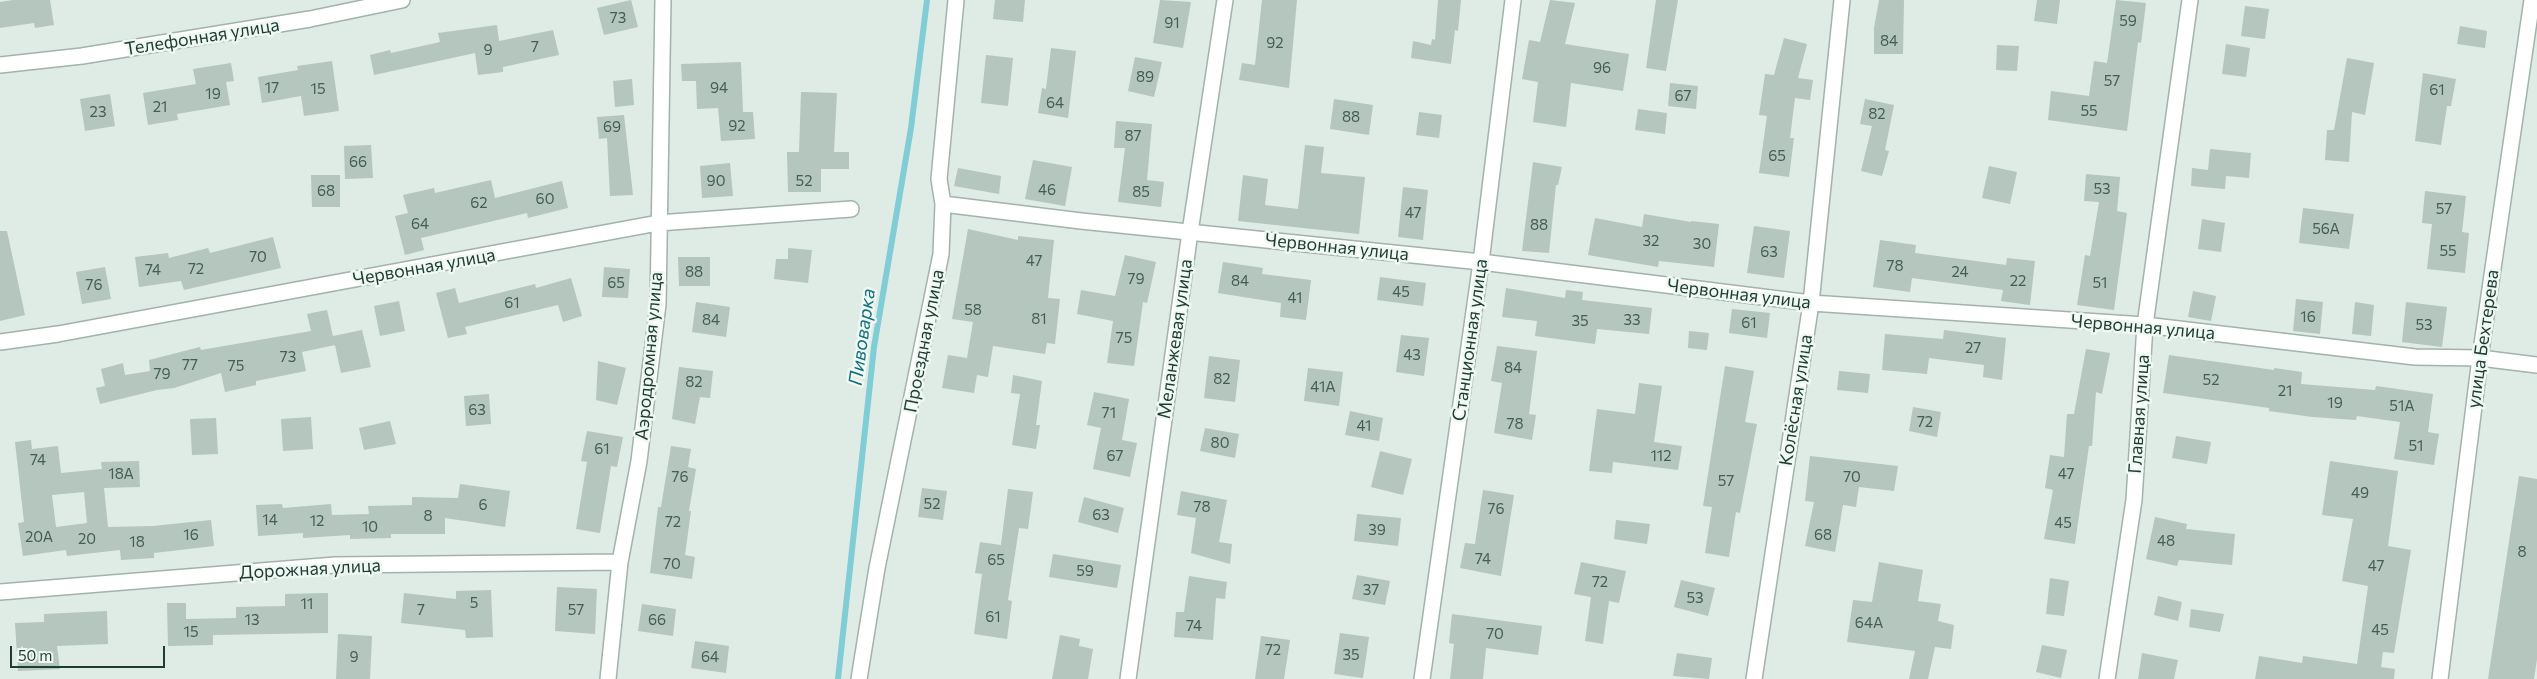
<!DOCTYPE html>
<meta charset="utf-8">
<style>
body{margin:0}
#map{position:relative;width:2537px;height:679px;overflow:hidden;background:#dfebe5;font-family:Commissioner,sans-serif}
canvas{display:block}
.scale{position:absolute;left:10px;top:646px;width:155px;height:22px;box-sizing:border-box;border:2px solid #1e3c33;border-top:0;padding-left:6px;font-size:15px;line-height:18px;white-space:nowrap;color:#1e3c33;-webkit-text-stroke:4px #eff8f3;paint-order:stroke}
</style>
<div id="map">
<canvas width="2537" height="679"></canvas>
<div class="scale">50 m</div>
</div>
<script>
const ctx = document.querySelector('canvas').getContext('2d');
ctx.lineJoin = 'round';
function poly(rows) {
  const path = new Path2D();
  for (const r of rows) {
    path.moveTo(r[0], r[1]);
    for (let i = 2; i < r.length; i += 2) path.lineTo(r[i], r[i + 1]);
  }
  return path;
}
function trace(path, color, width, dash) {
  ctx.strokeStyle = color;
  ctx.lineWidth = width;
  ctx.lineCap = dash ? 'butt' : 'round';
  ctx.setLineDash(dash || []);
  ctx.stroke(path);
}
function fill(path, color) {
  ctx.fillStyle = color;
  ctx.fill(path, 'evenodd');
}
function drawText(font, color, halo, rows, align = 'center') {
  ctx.font = font + ' Commissioner,sans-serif';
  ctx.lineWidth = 5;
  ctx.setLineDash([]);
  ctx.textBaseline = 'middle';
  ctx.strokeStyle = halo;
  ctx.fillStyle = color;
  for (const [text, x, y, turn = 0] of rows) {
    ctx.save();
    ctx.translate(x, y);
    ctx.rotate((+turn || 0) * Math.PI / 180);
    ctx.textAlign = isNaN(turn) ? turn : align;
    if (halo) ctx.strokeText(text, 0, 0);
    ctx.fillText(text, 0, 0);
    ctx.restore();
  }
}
const stream = poly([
 [838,679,874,347,911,128,927,0]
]);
const building = poly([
 [13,0,50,0,54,25,35,28,34,23,0,28,0,2],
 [631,0,638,27,604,35,597,8],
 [995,0,1025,0,1023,22,993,19],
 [1160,0,1191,2,1183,48,1153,43],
 [1262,0,1297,0,1289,88,1239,80,1242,63,1255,65],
 [1438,0,1461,0,1458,31,1455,30,1451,64,1411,58,1413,41,1431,45,1432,39,1435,40],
 [1550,0,1575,3,1565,44,1629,54,1623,91,1571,83,1566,127,1533,122,1538,82,1522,79,1529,40,1540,42],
 [1656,0,1678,0,1666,71,1646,68],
 [1879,0,1904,0,1903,54,1874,54,1874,28],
 [2037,0,2060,0,2057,24,2034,21],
 [2116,0,2146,3,2141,43,2138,42,2127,131,2048,120,2051,91,2089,96,2094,61,2107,63],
 [2245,6,2269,9,2265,39,2241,36],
 [497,25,499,41,553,30,559,55,503,67,503,72,478,75,475,53,374,75,370,55,390,50,391,53,440,42,438,33],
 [2460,26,2487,31,2485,48,2457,44],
 [1784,38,1807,44,1798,78,1813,80,1810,100,1795,98,1790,138,1794,138,1789,177,1759,173,1767,116,1759,115,1765,74,1774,75],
 [2226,44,2250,48,2246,77,2222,74],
 [1997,45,2019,46,2017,71,1996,70],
 [1051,48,1076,51,1068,118,1038,113,1042,88,1046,89],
 [986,55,1013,58,1008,106,981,103],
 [1135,57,1162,62,1154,97,1128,91],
 [2347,58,2374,63,2365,115,2352,112,2349,162,2325,160,2327,130,2334,130],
 [332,61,339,111,304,116,301,96,262,103,258,77,298,70,297,66],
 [741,62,743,112,753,112,755,139,721,141,718,108,697,109,696,81,682,81,681,64],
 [231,63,234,81,226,82,230,105,177,114,178,120,148,125,143,93,196,84,193,69],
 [2423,73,2456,79,2451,106,2447,106,2441,145,2415,141],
 [632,79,634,105,615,107,613,81],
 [1670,83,1698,86,1696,109,1668,106],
 [801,92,837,93,834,152,849,152,849,169,821,169,821,192,788,192,787,152,799,152],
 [110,94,115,126,85,131,80,99],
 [1334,99,1373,105,1369,135,1330,129],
 [1865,99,1894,105,1885,150,1889,151,1882,176,1861,171,1872,126,1860,124],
 [1638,109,1667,113,1665,134,1635,130],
 [1419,112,1442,115,1439,138,1416,135],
 [624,115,633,195,610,196,607,138,599,139,597,117],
 [1116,121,1152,124,1147,180,1164,182,1161,207,1118,202,1125,148,1114,148],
 [371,145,373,178,345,179,344,146],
 [1305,145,1324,147,1321,173,1365,177,1359,234,1238,221,1243,175,1268,179,1265,205,1298,209],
 [2210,149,2251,153,2249,178,2226,176,2225,189,2191,186,2192,168,2208,170],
 [1033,160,1072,167,1065,206,1025,199],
 [1533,162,1562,167,1558,185,1556,185,1549,253,1522,251],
 [730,163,733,196,702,198,700,166],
 [1989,166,2017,172,2010,204,1982,198],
 [958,168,1001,176,999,194,954,186],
 [2086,174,2120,177,2117,211,2127,213,2114,310,2077,305,2085,255,2090,256,2099,202,2084,201],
 [311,175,340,175,340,207,312,207],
 [491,180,495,198,562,181,568,208,528,218,527,213,421,238,424,250,405,255,395,216,408,213,403,195,434,188,435,193],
 [1403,187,1428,190,1423,240,1398,237],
 [2425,191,2466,196,2462,232,2469,233,2465,273,2427,269,2432,224,2422,223],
 [2303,208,2354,214,2349,249,2299,243],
 [1644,214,1691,222,1691,221,1719,224,1714,267,1659,261,1658,267,1588,255,1595,218,1642,227],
 [2202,219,2225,223,2221,252,2198,249],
 [1754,226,1790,231,1784,278,1747,273],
 [968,229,1018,240,1018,236,1054,240,1048,298,1060,299,1055,344,1047,343,1045,354,993,346,988,377,977,375,974,393,942,388,948,355,967,358,973,322,952,319],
 [0,231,7,231,25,315,0,321],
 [273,237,281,268,184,290,181,281,139,287,135,257,168,253,169,258,208,248,210,253],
 [1880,240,1916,245,1915,253,2006,265,2007,258,2035,261,2030,305,2001,301,2003,290,1912,278,1910,292,1873,287],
 [788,248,812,250,808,283,774,279,776,259,788,259],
 [1125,255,1156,262,1147,303,1143,302,1134,366,1107,363,1113,321,1077,314,1081,290,1115,296],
 [678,257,710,257,710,286,679,286],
 [1223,262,1263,268,1262,274,1311,280,1306,320,1280,317,1281,303,1218,293],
 [105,267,111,299,82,304,76,272],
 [604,267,630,269,628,298,602,297],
 [1380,277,1426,283,1423,306,1377,300],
 [571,278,582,316,563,322,558,305,465,327,467,334,448,338,436,293,455,288,459,303,535,284,536,288],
 [1506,288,1565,298,1566,290,1583,292,1582,300,1652,308,1649,334,1597,329,1595,344,1535,336,1537,321,1502,317],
 [2193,291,2216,296,2211,321,2188,317],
 [2296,299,2323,302,2320,334,2293,331],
 [399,301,405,331,380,336,374,306],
 [696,302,730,307,726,337,692,332],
 [2355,302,2374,305,2371,336,2352,334],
 [2406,302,2447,307,2442,347,2402,342],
 [1732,309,1770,313,1767,338,1729,333],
 [327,310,335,345,302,352,306,371,256,381,256,385,225,392,221,373,174,388,157,390,100,404,96,388,105,386,101,369,123,363,125,375,150,371,149,360,200,347,201,350,311,331,307,314],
 [362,330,371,367,341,373,333,336],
 [1944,330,2006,338,2002,380,1983,377,1984,365,1929,358,1927,374,1882,370,1885,334,1943,339],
 [1689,331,1709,333,1707,350,1688,348],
 [1401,335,1429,338,1424,376,1396,372],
 [1497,346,1537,351,1529,414,1536,415,1532,440,1494,433,1502,383,1491,381],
 [2086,349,2110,353,2102,394,2096,392,2092,446,2089,446,2075,544,2044,539,2053,490,2045,488,2050,455,2064,457,2067,414,2074,414],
 [2169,355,2274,370,2274,368,2302,372,2301,384,2375,390,2376,386,2433,394,2428,432,2439,434,2434,465,2394,459,2400,422,2357,416,2356,420,2312,417,2269,411,2269,408,2163,393],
 [1209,356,1240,360,1235,402,1204,398],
 [598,361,626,368,617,405,596,400],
 [1725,366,1754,371,1745,422,1757,424,1740,513,1736,512,1729,557,1705,553,1712,507,1703,506],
 [679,367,713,371,710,398,700,397,695,424,672,419],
 [1308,368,1343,372,1339,406,1304,401],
 [1839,371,1870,374,1868,393,1837,390],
 [1013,375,1042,381,1036,425,1040,425,1036,449,1012,445,1020,394,1011,393],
 [1639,383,1662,386,1654,442,1682,446,1678,470,1613,462,1612,473,1589,471,1597,409,1635,414],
 [1094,392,1129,399,1122,440,1137,443,1130,477,1093,469,1101,428,1087,425],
 [489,394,491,424,466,426,464,396],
 [1913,407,1941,412,1937,437,1909,431],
 [1350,411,1383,418,1379,441,1345,435],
 [311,417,313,449,283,451,281,419],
 [216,418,218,454,192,455,190,419],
 [390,421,396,444,364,450,359,428],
 [1205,428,1239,434,1235,458,1200,451],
 [587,431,623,437,617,467,611,466,600,533,576,529,587,462,581,461],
 [2176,436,2211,442,2207,464,2172,458],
 [31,440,32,449,58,446,61,473,102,469,101,462,139,461,140,487,104,488,108,527,153,526,211,520,214,546,154,553,154,558,121,560,120,550,67,556,66,550,23,556,18,523,24,522,15,442],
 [84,492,87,523,56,527,52,495],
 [671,446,691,449,688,467,696,469,689,511,691,511,685,555,695,557,692,579,650,573,658,507,661,507],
 [1380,451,1412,459,1403,495,1371,487],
 [1810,456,1898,466,1894,491,1859,487,1856,507,1843,505,1835,552,1805,546,1814,502,1805,501],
 [2330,461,2398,471,2388,546,2411,550,2394,653,2383,652,2381,667,2395,669,2394,679,2255,679,2259,656,2302,663,2303,656,2357,664,2368,586,2342,581,2353,519,2322,515],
 [2519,476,2537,479,2537,659,2534,679,2488,679],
 [460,484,510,491,505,527,445,518,445,534,391,534,391,538,350,539,350,535,303,538,303,533,258,536,256,505,282,504,283,508,331,504,332,515,369,514,368,506,412,505,412,497,458,498],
 [922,488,947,491,943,520,918,517],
 [1008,489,1033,492,1028,529,1019,528,1008,600,1012,601,1007,639,974,634,982,574,975,573,980,542,1001,545],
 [1483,490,1514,495,1501,576,1460,568,1465,543,1475,544],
 [1181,491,1227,500,1219,542,1232,544,1230,564,1191,553,1196,518,1177,515],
 [1084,497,1124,508,1118,533,1078,522],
 [1357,514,1401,518,1398,546,1354,541],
 [2155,517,2187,524,2186,529,2235,534,2232,565,2179,560,2177,566,2146,559],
 [1616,520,1650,524,1647,544,1614,539],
 [1053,554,1121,565,1117,588,1049,577],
 [1581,562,1626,571,1619,603,1609,601,1603,644,1585,641,1591,597,1574,594],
 [1879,562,1923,570,1918,601,1941,604,1938,621,1954,625,1951,649,1935,647,1928,679,1909,679,1915,651,1847,642,1853,600,1872,602],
 [1357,575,1390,581,1385,605,1352,599],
 [1189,576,1227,582,1225,599,1216,598,1213,640,1174,637,1176,612,1184,612],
 [2050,578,2069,581,2064,616,2046,614],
 [1681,580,1715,588,1708,616,1674,607],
 [557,587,597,589,595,634,555,631],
 [491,590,493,637,466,638,465,630,401,623,404,593,456,599,456,591],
 [328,593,328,633,213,635,213,645,168,646,167,603,186,603,186,619,236,618,236,607,285,606,285,594],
 [2158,596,2182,602,2178,621,2154,615],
 [642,604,676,609,673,636,638,631],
 [2191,609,2224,614,2220,632,2189,627],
 [107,611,108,644,57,646,60,669,18,671,15,623,44,622,44,614],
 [1452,614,1542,626,1538,655,1486,648,1483,679,1450,679,1454,644,1449,643],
 [1340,633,1369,637,1363,678,1334,674],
 [338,634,372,636,370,679,336,679],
 [1060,635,1080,639,1079,646,1093,649,1088,679,1052,679],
 [1261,636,1290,640,1284,679,1255,679],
 [695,641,729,646,726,673,691,668],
 [2042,645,2067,650,2061,678,2036,672],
 [1677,653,1712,658,1709,679,1673,676],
 [2142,653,2178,660,2174,679,2138,679]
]);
const minor = poly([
 [0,65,82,56,310,19,402,0],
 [943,204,1081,221,1481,262,1811,303,2145,325,2415,357,2480,358,2537,365],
 [0,342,58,334,658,223,851,209],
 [0,592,335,565,620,562],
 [608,679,620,562,639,461,658,304,663,0],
 [859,679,877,568,941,254,943,204,939,179,956,0],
 [1422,679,1481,262,1513,0],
 [1754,679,1811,303,1842,0],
 [2107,679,2134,500,2145,325,2190,0],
 [2440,679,2480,358,2532,0]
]);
const tertiary = poly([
 [1128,679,1190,232,1225,0]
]);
const numberNames = [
 ["73",618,18],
 ["59",2128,21],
 ["91",1172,23],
 ["84",1889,41],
 ["92",1275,43],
 ["7",535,47],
 ["9",488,50],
 ["96",1602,68],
 ["89",1145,77],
 ["57",2112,81],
 ["17",272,88],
 ["94",719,88],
 ["15",318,89],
 ["61",2437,90],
 ["19",213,94],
 ["67",1683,96],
 ["64",1055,103],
 ["21",160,107],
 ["55",2089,111],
 ["23",98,112],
 ["82",1877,114],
 ["88",1351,117],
 ["92",737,126],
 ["69",612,127],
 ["87",1133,136],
 ["65",1777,156],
 ["66",358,162],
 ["90",716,181],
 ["52",804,181],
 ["53",2102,189],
 ["46",1047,190],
 ["68",326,191],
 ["85",1141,192],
 ["60",545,199],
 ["62",479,203],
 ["57",2444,209],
 ["47",1413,213],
 ["64",420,224],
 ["88",1539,225],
 ["56А",2326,229],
 ["32",1651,241],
 ["30",1702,244],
 ["55",2448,251],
 ["63",1769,252],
 ["70",258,257],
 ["47",1034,261],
 ["78",1895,266],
 ["72",196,269],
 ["74",153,270],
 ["88",694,272],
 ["24",1960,272],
 ["79",1136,279],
 ["84",1240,281],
 ["22",2018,281],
 ["65",616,283],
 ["51",2100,283],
 ["76",94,285],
 ["45",1401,292],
 ["41",1295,298],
 ["61",512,303],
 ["58",973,310],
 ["16",2308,317],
 ["81",1039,319],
 ["84",711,320],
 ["33",1632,320],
 ["35",1580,321],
 ["61",1749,323],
 ["53",2424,325],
 ["75",1124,338],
 ["27",1973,348],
 ["43",1412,355],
 ["73",288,357],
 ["77",190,365],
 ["75",236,366],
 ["84",1513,368],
 ["79",162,374],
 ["82",1222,379],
 ["52",2211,380],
 ["82",694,382],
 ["41А",1323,387],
 ["21",2285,391],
 ["19",2335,403],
 ["51А",2402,406],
 ["63",477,410],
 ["71",1109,413],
 ["72",1925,422],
 ["78",1515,424],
 ["41",1364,426],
 ["80",1220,443],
 ["51",2416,446],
 ["61",602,449],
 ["67",1115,456],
 ["112",1661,456],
 ["74",38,460],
 ["18А",121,474],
 ["47",2066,474],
 ["76",680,477],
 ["70",1852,477],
 ["57",1726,481],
 ["49",2360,493],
 ["52",932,504],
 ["6",483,505],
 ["78",1202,507],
 ["76",1496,509],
 ["63",1101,515],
 ["8",428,516],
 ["14",270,520],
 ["12",317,521],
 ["72",673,522],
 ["45",2063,523],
 ["10",370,527],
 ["39",1377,530],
 ["16",191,535],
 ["68",1823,535],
 ["20А",39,537],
 ["20",87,539],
 ["48",2166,541],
 ["18",137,542],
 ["8",2522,552],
 ["74",1483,559],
 ["65",996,560],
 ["70",672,564],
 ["47",2376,566],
 ["59",1085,571],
 ["72",1600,582],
 ["37",1371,590],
 ["53",1695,598],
 ["5",474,603],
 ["11",307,604],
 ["7",421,610],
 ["57",576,610],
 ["61",993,617],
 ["13",252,620],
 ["66",657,620],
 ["64А",1869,623],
 ["74",1194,626],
 ["45",2380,630],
 ["15",191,632],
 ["70",1495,634],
 ["72",1273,650],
 ["35",1351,655],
 ["9",354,657],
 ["64",710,657]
];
const streetNames = [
 ["Телефонная улица",202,37,-9],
 ["Червонная улица",1337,247,6],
 ["Червонная улица",424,267,-10],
 ["Червонная улица",1739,294,7],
 ["Червонная улица",2143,327,5],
 ["Меланжевая улица",1175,339,-82],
 ["улица Бехтерева",2483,339,-82],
 ["Станционная улица",1470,340,-82],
 ["Проездная улица",924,341,-79],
 ["Аэродромная улица",649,356,-85],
 ["Колёсная улица",1796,400,-81],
 ["Главная улица",2139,414,-86],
 ["Дорожная улица",310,569,-3]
];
const waterNames = [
 ["Пивоварка",862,337,-82]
];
trace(stream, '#81cdd5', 6);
fill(building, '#b4c6be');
trace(minor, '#a1b3ac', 18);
trace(tertiary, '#a1b3ac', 18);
trace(minor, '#fff', 15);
trace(tertiary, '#fff', 15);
drawText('15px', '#445e56', null, numberNames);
drawText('18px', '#1e3c33', '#eff8f3', streetNames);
drawText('italic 19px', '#14707d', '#eff8f3', waterNames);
</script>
